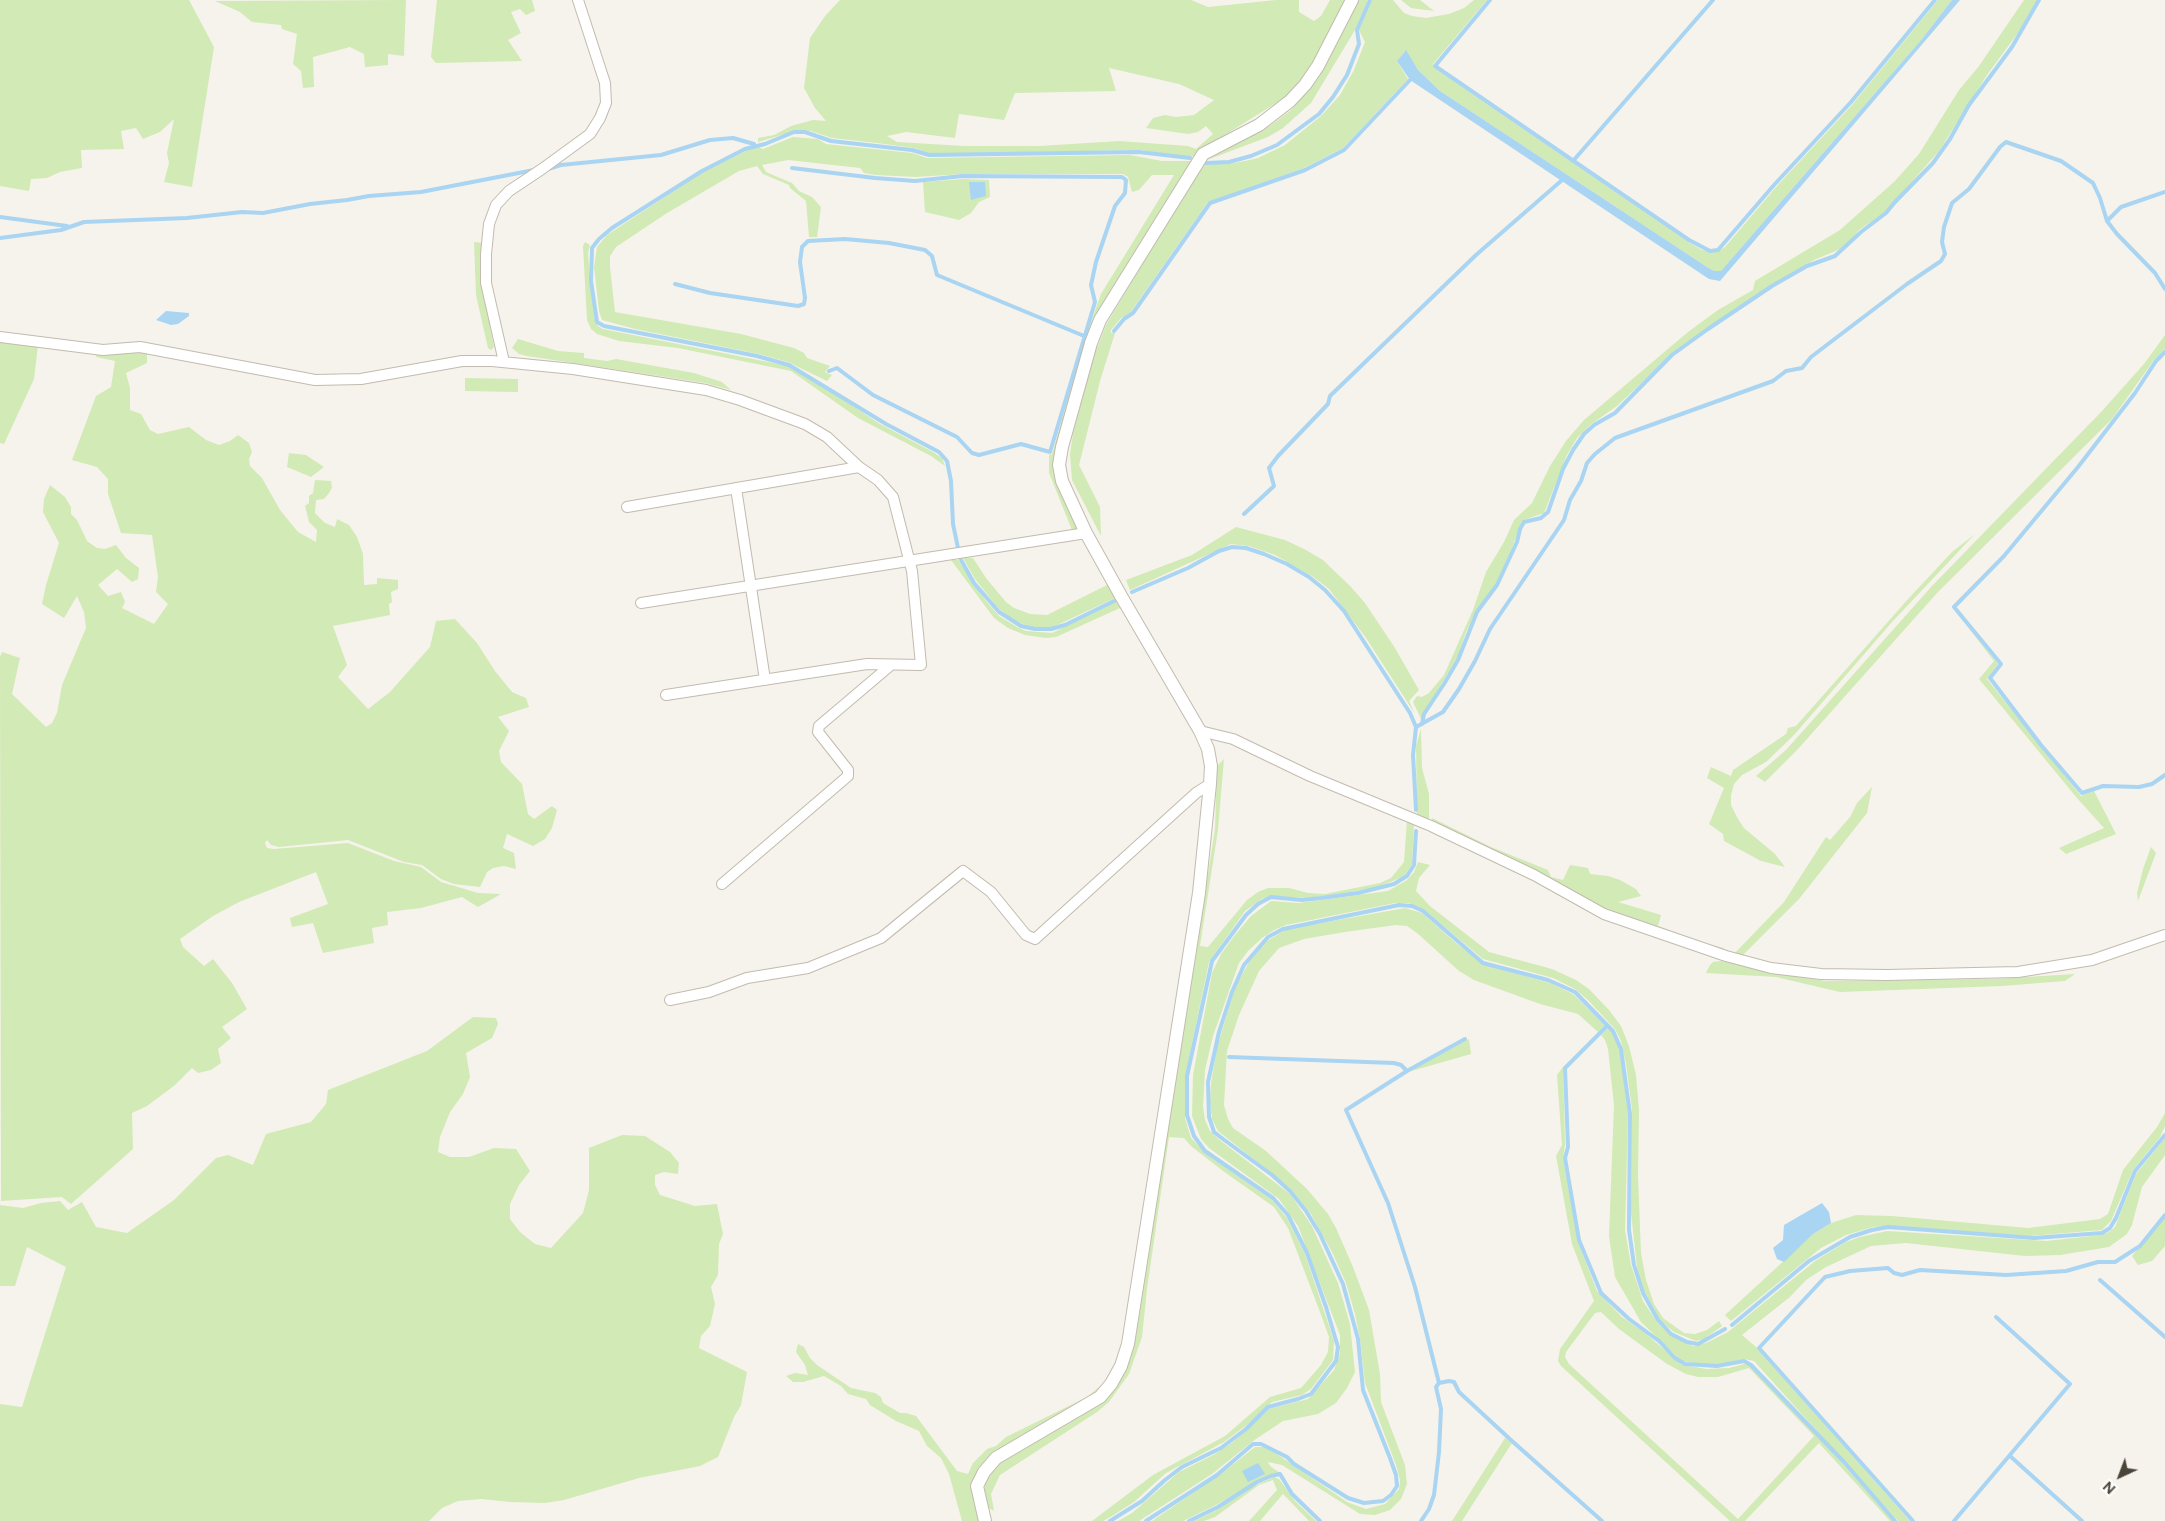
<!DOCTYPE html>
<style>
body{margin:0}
#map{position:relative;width:2165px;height:1521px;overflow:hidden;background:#f6f3ec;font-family:Figtree,sans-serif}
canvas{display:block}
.north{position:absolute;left:2095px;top:1451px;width:50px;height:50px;-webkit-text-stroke:4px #fff;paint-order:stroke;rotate:223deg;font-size:14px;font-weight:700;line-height:20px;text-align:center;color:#4b4439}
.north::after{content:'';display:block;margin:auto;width:18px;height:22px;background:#4b4439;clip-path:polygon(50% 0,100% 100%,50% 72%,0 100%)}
</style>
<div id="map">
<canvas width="2165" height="1521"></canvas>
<div class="north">N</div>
</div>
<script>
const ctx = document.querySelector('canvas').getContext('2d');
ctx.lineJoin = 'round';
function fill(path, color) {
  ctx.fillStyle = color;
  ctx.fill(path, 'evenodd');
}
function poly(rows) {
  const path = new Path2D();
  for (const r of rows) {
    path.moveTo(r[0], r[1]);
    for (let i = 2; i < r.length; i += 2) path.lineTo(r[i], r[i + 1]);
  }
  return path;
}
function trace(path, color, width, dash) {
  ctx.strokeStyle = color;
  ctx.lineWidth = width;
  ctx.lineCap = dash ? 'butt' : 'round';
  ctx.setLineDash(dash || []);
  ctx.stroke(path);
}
const green = poly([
 [0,0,189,0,214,47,192,187,164,182,169,163,167,153,174,119,160,132,143,139,136,128,121,131,124,149,81,150,82,168,60,172,47,178,31,179,29,191,0,186],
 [406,0,404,56,388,54,388,65,365,67,364,54,350,47,313,57,314,87,303,88,301,71,293,64,297,34,282,29,281,25,252,22,240,12,215,1],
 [437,0,532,0,535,11,526,15,520,9,511,12,521,33,508,40,522,61,436,63,431,57],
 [840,0,1191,0,1208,7,1276,0,1299,0,1299,12,1314,21,1321,16,1330,0,1349,0,1310,71,1289,95,1204,148,1198,157,1162,154,1141,150,930,154,914,148,885,144,832,138,811,131,799,130,758,142,758,138,774,135,791,126,813,120,826,121,815,108,804,88,810,38,825,16],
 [1109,68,1179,84,1214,100,1194,115,1176,117,1165,115,1153,118,1146,128,1188,134,1198,132,1206,126,1213,134,1196,149,1188,146,1119,141,1040,146,964,146,897,142,887,136,906,132,955,138,959,114,1004,120,1015,93,1116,91],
 [1358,0,1367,0,1367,2,1355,30,1311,103,1283,128,1268,137,1207,160,1271,125,1291,110,1312,85],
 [1372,0,1393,0,1404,13,1412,16,1426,18,1449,14,1464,8,1474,0,1487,0,1433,64,1433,67,1690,243,1702,250,1714,252,1717,252,1725,247,1777,186,1852,105,1938,0,1952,0,1922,39,1721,271,1714,271,1707,267,1440,91,1418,70,1405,51,1397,61,1408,79,1343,148,1304,168,1208,202,1130,313,1121,318,1111,330,1111,333,1115,333,1100,381,1079,465,1100,507,1101,536,1072,480,1070,454,1073,434,1093,358,1106,325,1202,164,1229,164,1245,161,1258,158,1285,145,1321,116,1340,95,1354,70,1365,42,1359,30],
 [1401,0,1420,0,1434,11,1411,8],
 [2024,0,2037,0,2020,30,1987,75,1939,151,1884,213,1859,230,1846,245,1838,250,1814,260,1774,284,1680,347,1617,406,1590,425,1577,438,1567,455,1544,513,1524,520,1521,523,1511,551,1495,586,1478,608,1466,632,1458,656,1421,719,1413,702,1417,696,1422,697,1429,693,1444,675,1473,610,1486,572,1504,542,1514,520,1532,503,1550,466,1566,441,1584,420,1688,332,1718,310,1753,290,1755,281,1840,230,1895,181,1919,154,1959,90,1979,66],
 [793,137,818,139,826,144,912,153,927,158,1130,155,1162,161,1191,161,1105,299,1095,321,1057,458,1081,527,1072,530,1049,473,1049,455,1052,454,1086,336,1101,294,1174,175,1152,175,1139,190,1132,192,1128,177,1123,174,963,174,916,177,876,175,864,173,860,168,788,160,762,165,766,172,792,183,799,191,812,197,821,207,817,237,809,237,806,201,790,188,789,185,763,174,757,166,739,171,667,213,616,247,610,256,610,267,615,312,741,334,794,348,804,353,807,358,830,366,825,372,832,375,827,381,788,362,759,354,635,329,602,320,599,311,594,267,597,247,607,235,703,172,756,146,763,149],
 [963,179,989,180,990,197,979,202,971,213,959,220,925,212,923,182],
 [474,242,483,243,482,287,494,347,491,350,488,348,476,295],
 [585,242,590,245,588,253,590,279,595,320,598,326,603,329,788,366,818,383,880,424,933,452,942,458,945,466,931,456,858,418,791,371,678,348,619,341,597,334,591,329,587,320,583,246],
 [2165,335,2165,349,2154,360,2112,419,1937,593,1798,749,1765,782,1756,776,1786,750,1932,586,2102,411,2144,364],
 [518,339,558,351,584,353,584,358,607,361,616,359,694,373,722,382,731,390,705,383,527,356,519,354,512,348],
 [0,340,38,345,34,379,4,444,0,443],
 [147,350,147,363,126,373,130,388,130,410,141,414,150,430,158,434,189,427,206,440,219,445,230,441,238,435,249,443,252,452,249,459,250,466,262,478,280,510,298,532,316,542,317,530,309,522,305,506,309,503,309,496,313,493,315,480,331,481,332,488,329,493,324,499,316,500,315,513,325,523,335,527,337,519,349,525,357,537,363,554,364,585,377,584,377,578,398,580,398,589,391,592,392,602,389,604,390,615,333,626,347,665,338,677,368,709,390,692,430,647,436,621,455,619,477,643,495,671,512,692,526,698,529,707,498,717,509,731,499,751,501,762,522,784,528,814,534,819,552,806,557,810,552,828,545,839,533,846,507,834,503,848,514,853,516,869,504,866,493,868,487,872,480,887,454,884,441,879,422,865,404,862,348,840,279,847,271,845,267,840,265,843,267,848,274,849,348,843,394,861,421,867,441,882,478,893,501,894,478,907,462,897,421,908,387,912,388,925,372,928,374,943,323,953,313,923,292,927,291,923,290,918,328,904,316,872,239,902,213,916,180,939,183,947,204,966,213,959,232,983,247,1009,222,1027,231,1038,218,1049,221,1063,211,1070,198,1073,192,1068,175,1085,147,1106,132,1113,133,1149,71,1204,62,1197,1,1201,0,657,2,652,20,658,12,694,46,727,52,723,57,713,62,685,86,628,84,612,77,596,64,618,42,604,46,585,59,543,43,512,44,499,50,485,65,497,71,507,71,514,77,520,87,541,97,548,105,549,116,545,126,558,139,568,138,579,132,582,117,569,98,585,108,596,121,592,125,602,122,608,154,624,168,604,156,592,158,577,152,535,121,533,108,494,108,479,97,467,72,460,96,396,111,387,115,361,96,357,97,352],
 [465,378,518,379,518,392,465,391],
 [289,453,306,455,324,467,311,477,287,467],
 [1236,527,1285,540,1306,550,1323,560,1351,587,1365,603,1395,648,1419,690,1409,701,1415,714,1366,638,1329,589,1312,576,1275,555,1249,546,1231,544,1130,590,1126,580,1192,555],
 [1975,534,1892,622,1794,735,1766,762,1742,775,1734,784,1731,795,1731,805,1738,819,1744,828,1775,854,1785,867,1761,861,1724,841,1723,834,1709,824,1724,788,1707,778,1711,767,1731,776,1733,770,1786,734,1788,728,1796,726,1909,598,1952,552],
 [963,558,973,558,986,578,1006,602,1014,608,1030,614,1047,615,1109,584,1115,598,1053,627,1032,627,1023,624,1013,620,998,608,975,579],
 [951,560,958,560,986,601,999,616,1017,627,1026,631,1052,633,1117,601,1120,608,1056,637,1046,638,1025,635,1008,628,994,618],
 [1953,608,1998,664,1987,679,2081,796,2094,791,2116,834,2066,854,2059,848,2104,828,2077,798,1979,679,1994,661],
 [1421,729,1422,768,1429,794,1429,823,1417,817,1416,746],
 [1224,759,1218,830,1200,946,1208,947,1247,900,1258,892,1268,888,1289,888,1308,893,1325,894,1380,883,1391,878,1404,862,1407,820,1414,823,1412,864,1405,875,1400,878,1375,888,1338,894,1308,898,1270,896,1262,899,1245,911,1209,962,1185,1077,1185,1118,1191,1138,1209,1156,1272,1200,1287,1218,1305,1254,1334,1341,1333,1360,1311,1389,1302,1395,1272,1402,1248,1424,1224,1442,1166,1473,1134,1502,1112,1516,1103,1521,1092,1521,1153,1475,1225,1436,1270,1397,1301,1388,1321,1365,1328,1352,1329,1337,1320,1312,1288,1228,1274,1207,1223,1171,1191,1146,1184,1138,1169,1137,1147,1289,1142,1337,1129,1374,1109,1402,1097,1412,1000,1475,991,1494,994,1511,987,1507,984,1490,986,1479,994,1469,1002,1461,1072,1419,1129,1361,1135,1342,1215,829,1217,766],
 [1872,787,1867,813,1799,899,1741,957,1733,955,1784,902,1826,837,1830,840,1850,817,1857,803],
 [1432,818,1491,847,1548,870,1551,877,1563,880,1570,865,1588,868,1590,874,1608,876,1620,880,1636,889,1641,896,1618,902,1661,915,1658,926,1703,943,1724,948,1720,951,1603,908,1432,824],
 [2151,847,2156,853,2138,901,2137,893,2143,869],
 [1418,862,1430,865,1419,878,1416,891,1430,906,1489,952,1552,969,1576,980,1589,989,1609,1010,1621,1026,1629,1046,1636,1075,1639,1110,1638,1175,1641,1253,1646,1280,1654,1304,1663,1318,1684,1333,1695,1334,1707,1330,1719,1321,1722,1326,1704,1339,1696,1341,1674,1332,1661,1322,1641,1285,1637,1267,1631,1213,1632,1109,1626,1064,1621,1041,1615,1029,1588,1000,1575,989,1553,978,1483,959,1428,913,1409,903,1395,903,1286,925,1274,930,1262,938,1248,951,1239,963,1213,1036,1205,1070,1203,1106,1205,1120,1210,1131,1221,1141,1290,1194,1312,1226,1338,1283,1350,1324,1355,1372,1347,1388,1336,1403,1318,1414,1283,1421,1253,1441,1212,1474,1139,1521,1118,1521,1132,1513,1179,1472,1215,1454,1233,1442,1269,1409,1308,1399,1334,1370,1340,1353,1340,1335,1298,1226,1279,1199,1209,1148,1201,1139,1192,1116,1193,1075,1212,973,1221,954,1235,935,1251,916,1271,901,1299,903,1388,891,1407,880,1414,872],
 [1405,908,1422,913,1456,943,1485,965,1550,983,1573,994,1605,1025,1598,1032,1578,1014,1540,1004,1474,980,1459,971,1417,933,1407,926,1396,925,1345,932,1304,939,1279,948,1259,971,1239,1015,1227,1051,1224,1105,1228,1119,1233,1128,1266,1151,1307,1189,1328,1214,1336,1228,1353,1267,1369,1310,1380,1374,1381,1402,1405,1465,1407,1484,1401,1499,1390,1510,1375,1515,1360,1514,1282,1465,1268,1462,1270,1466,1280,1473,1269,1475,1216,1505,1183,1521,1152,1521,1222,1473,1255,1447,1263,1447,1277,1454,1347,1502,1366,1509,1385,1504,1399,1489,1400,1480,1396,1465,1365,1383,1360,1339,1355,1314,1346,1283,1332,1252,1311,1214,1290,1188,1218,1131,1212,1119,1210,1102,1211,1083,1217,1047,1235,988,1249,962,1267,941,1287,929],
 [1721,961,1769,972,1826,981,1993,979,2075,974,2065,981,2002,986,1840,992,1776,977,1706,973,1710,965,1713,962],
 [473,1017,496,1018,498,1024,492,1038,466,1053,470,1077,463,1094,450,1112,440,1137,438,1152,450,1157,469,1157,494,1148,516,1149,530,1171,519,1185,510,1204,510,1219,520,1232,535,1244,551,1248,583,1213,589,1190,589,1148,622,1135,645,1136,670,1152,679,1163,678,1174,664,1172,655,1175,655,1185,660,1195,695,1206,717,1204,723,1234,719,1244,718,1275,711,1287,715,1304,710,1326,701,1336,699,1348,747,1372,741,1405,734,1417,718,1457,700,1466,639,1478,564,1500,545,1503,511,1502,481,1499,458,1501,442,1508,429,1521,0,1521,0,1404,22,1407,66,1267,27,1247,15,1286,0,1286,0,1205,23,1208,41,1203,60,1201,68,1210,82,1202,96,1227,127,1233,174,1200,216,1158,228,1155,253,1165,266,1134,311,1122,326,1104,328,1090,427,1051],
 [1608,1028,1612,1032,1620,1049,1628,1114,1625,1230,1631,1265,1643,1301,1657,1322,1669,1334,1693,1346,1706,1343,1728,1332,1815,1261,1846,1242,1860,1237,1887,1231,2046,1241,2102,1235,2109,1232,2115,1227,2136,1174,2165,1138,2165,1155,2142,1187,2132,1225,2127,1234,2109,1247,2060,1255,2025,1256,1906,1243,1871,1246,1826,1267,1806,1280,1790,1297,1742,1335,1756,1347,1910,1521,1898,1521,1754,1361,1744,1359,1718,1365,1703,1365,1683,1361,1677,1357,1641,1322,1615,1277,1609,1236,1614,1105,1608,1049,1605,1040,1601,1035],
 [1469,1039,1471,1054,1408,1072],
 [1563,1067,1565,1145,1563,1158,1578,1242,1597,1291,1622,1317,1645,1333,1682,1365,1707,1369,1729,1368,1744,1364,1750,1365,1822,1440,1893,1521,1890,1521,1819,1443,1745,1521,1730,1521,1561,1366,1558,1361,1560,1349,1594,1301,1572,1244,1556,1156,1562,1145,1557,1075],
 [1601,1312,1619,1329,1667,1364,1686,1374,1698,1377,1718,1377,1749,1368,1814,1436,1738,1519,1569,1364,1565,1357,1566,1352,1595,1313],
 [2165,1113,2165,1126,2160,1137,2133,1170,2111,1221,2102,1230,2030,1236,1887,1226,1873,1227,1846,1235,1821,1248,1731,1321,1725,1315,1813,1234,1831,1223,1856,1215,1892,1216,2028,1228,2100,1219,2108,1214,2123,1170,2157,1127],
 [2165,1217,2165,1246,2152,1261,2138,1265,2132,1256],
 [798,1344,804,1347,810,1358,817,1365,851,1388,875,1393,881,1397,883,1403,900,1413,906,1413,916,1416,957,1471,968,1474,973,1463,987,1449,996,1446,1006,1437,1087,1397,1106,1381,1104,1389,980,1467,980,1521,962,1521,949,1474,941,1458,927,1446,919,1431,896,1421,870,1405,866,1399,848,1394,841,1386,824,1376,803,1382,793,1382,786,1376,795,1373,808,1375,805,1365,796,1352],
 [1505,1438,1512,1443,1462,1521,1452,1521],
 [1274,1477,1279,1479,1295,1501,1316,1521,1309,1521,1283,1494,1260,1521,1249,1521,1277,1490,1273,1480,1259,1485,1215,1517,1204,1521,1194,1521,1215,1511,1250,1488]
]);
const water = poly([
 [1952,0,1960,0,1720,281,1709,279,1410,80,1397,61,1406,50,1418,70,1440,91,1707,267,1714,271,1721,271,1922,39],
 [969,182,985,182,986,196,971,200],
 [166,311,189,313,189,316,178,324,171,325,156,320],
 [1822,1203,1829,1212,1831,1223,1813,1234,1784,1262,1777,1259,1773,1248,1783,1240,1784,1225],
 [1258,1463,1265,1474,1248,1482,1242,1471]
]);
const stream = poly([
 [1490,0,1435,66,1689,240,1710,251,1718,250,1774,185,1851,102,1935,0],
 [1573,161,1713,0],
 [1206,163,1229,162,1251,156,1277,145,1319,114,1333,97,1347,75,1359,44,1357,30,1370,0],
 [792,168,875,178,915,181,962,176,1122,177,1126,180,1125,193,1115,206,1096,262,1091,285,1095,302,1050,452,1021,444,979,455,972,453,957,437,873,395,837,368,829,371],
 [548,169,561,165,661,155,710,140,733,138,754,144],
 [0,217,67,226],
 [2107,221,2121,207,2165,192],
 [0,238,61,230,84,222,187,218,242,212,263,213,310,204,347,200,369,196,421,192,534,170],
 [675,284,710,293,798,306,804,304,805,298,800,262,802,247,808,241,845,239,889,243,925,250,932,256,937,275,1084,336],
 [1114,331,1124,319,1133,313,1210,203,1305,170,1344,150,1410,80],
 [2165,352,2156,361,2135,393,2078,467,2004,556,1954,607,2001,664,1990,678,2041,745,2082,793,2103,786,2139,787,2152,784,2165,775],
 [1244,514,1274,486,1269,468,1278,456,1328,404,1330,396,1476,255,1561,181],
 [958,548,953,524,951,481,947,461,939,452,886,424,789,365,757,356,604,326,597,322,591,281,592,248,599,239,612,228,702,171,745,149,765,144,794,132,805,132,831,141,912,150,929,155,1139,152,1190,158],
 [961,560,974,583,999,612,1021,626,1035,629,1051,629,1065,625,1114,601],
 [1132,592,1188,568,1219,551,1232,547,1246,548,1264,554,1287,564,1309,577,1325,590,1344,611,1410,713,1416,727,1413,755,1416,810],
 [1422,724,1424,714,1444,684,1458,660,1477,612,1497,585,1517,542,1520,529,1524,522,1541,518,1548,512,1563,469,1573,450,1584,434,1594,425,1615,413,1672,355,1708,329,1772,286,1807,266,1835,256,1861,232,1886,213,1895,202,1933,163,1950,139,1969,105,2012,47,2039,0],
 [1416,727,1443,712,1459,689,1475,661,1490,629,1564,520,1570,500,1581,481,1587,463,1595,454,1615,438,1773,381,1786,371,1802,368,1811,357,1907,284,1941,261,1945,254,1942,242,1944,227,1952,203,1969,189,2000,147,2006,142,2061,161,2093,183,2100,198,2107,221,2117,234,2155,273,2165,289],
 [1607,1026,1565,1068,1568,1147,1565,1158,1579,1240,1601,1293,1629,1319,1659,1341,1675,1358,1685,1364,1717,1366,1744,1361,1751,1365,1844,1462,1895,1521],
 [1229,1057,1394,1063,1401,1065,1407,1071],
 [2100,1280,2165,1337],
 [1732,1325,1809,1261,1850,1237,1872,1230,1888,1227,2034,1238,2102,1233,2110,1228,2116,1218,2135,1171,2165,1135],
 [1439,1383,1415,1287,1388,1203,1346,1110,1407,1071,1465,1039],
 [2010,1456,2082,1521],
 [1110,1521,1142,1501,1165,1480,1182,1467,1221,1448,1246,1429,1268,1407,1298,1399,1311,1394,1336,1361,1338,1347,1326,1307,1307,1253,1288,1215,1273,1198,1205,1151,1194,1136,1187,1115,1187,1076,1212,961,1246,915,1258,904,1271,897,1302,900,1321,898,1358,893,1394,884,1407,876,1414,865,1416,831],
 [1146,1521,1217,1475,1253,1444,1261,1444,1287,1457,1294,1464,1348,1498,1364,1503,1383,1501,1391,1495,1397,1486,1396,1475,1390,1458,1363,1390,1358,1339,1343,1284,1320,1234,1306,1211,1290,1191,1272,1175,1223,1139,1214,1132,1209,1117,1208,1082,1219,1032,1232,992,1244,965,1268,937,1283,929,1399,905,1412,906,1423,911,1483,963,1548,980,1575,992,1613,1031,1621,1049,1630,1114,1629,1230,1634,1265,1643,1293,1658,1320,1671,1334,1687,1342,1698,1344,1725,1329],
 [1189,1521,1218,1507,1257,1482,1271,1476,1280,1474,1292,1494,1320,1521],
 [1421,1521,1429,1509,1434,1495,1439,1452,1441,1409,1436,1387,1439,1383,1449,1381,1454,1382,1459,1392,1512,1441,1602,1521],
 [1913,1521,1759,1348,1825,1277,1850,1271,1888,1268,1894,1273,1902,1275,1920,1270,2006,1275,2066,1271,2098,1262,2115,1262,2140,1246,2165,1215],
 [1954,1521,2070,1384,1996,1317]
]);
const minor = poly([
 [0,337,103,350,140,347,315,380,361,379,462,361,492,361,573,369,706,390,740,400,805,424,827,437,859,467,878,480,893,497,912,571,921,665,867,664,666,695],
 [504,362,486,283,486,254,489,224,496,205,509,191,542,169,590,134,600,118,606,103,605,83,578,0],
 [736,488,765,680],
 [627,507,859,467],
 [641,603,1086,533],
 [1200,731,1233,739,1310,776,1431,826,1534,875,1604,914,1726,956,1771,968,1821,974,1887,975,2018,972,2092,960,2165,935],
 [722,884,848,776,848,770,818,732,819,726,891,665],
 [670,1000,709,992,747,978,808,968,881,938,963,871,991,892,1026,935,1035,939,1196,793,1210,784]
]);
const tertiary = poly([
 [985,1521,977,1486,984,1472,996,1458,1100,1397,1111,1384,1121,1366,1128,1344,1199,893,1210,784,1211,766,1208,749,1200,731,1121,596,1086,533,1062,481,1059,465,1062,447,1091,343,1100,320,1203,154,1259,125,1290,101,1305,85,1318,66,1352,0]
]);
fill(green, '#d2eab5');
fill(water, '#a9d4f2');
trace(stream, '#a9d4f2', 4);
trace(minor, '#c2bbae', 12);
trace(tertiary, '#c2bbae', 14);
trace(minor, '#fff', 10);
trace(tertiary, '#fff', 12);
</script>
